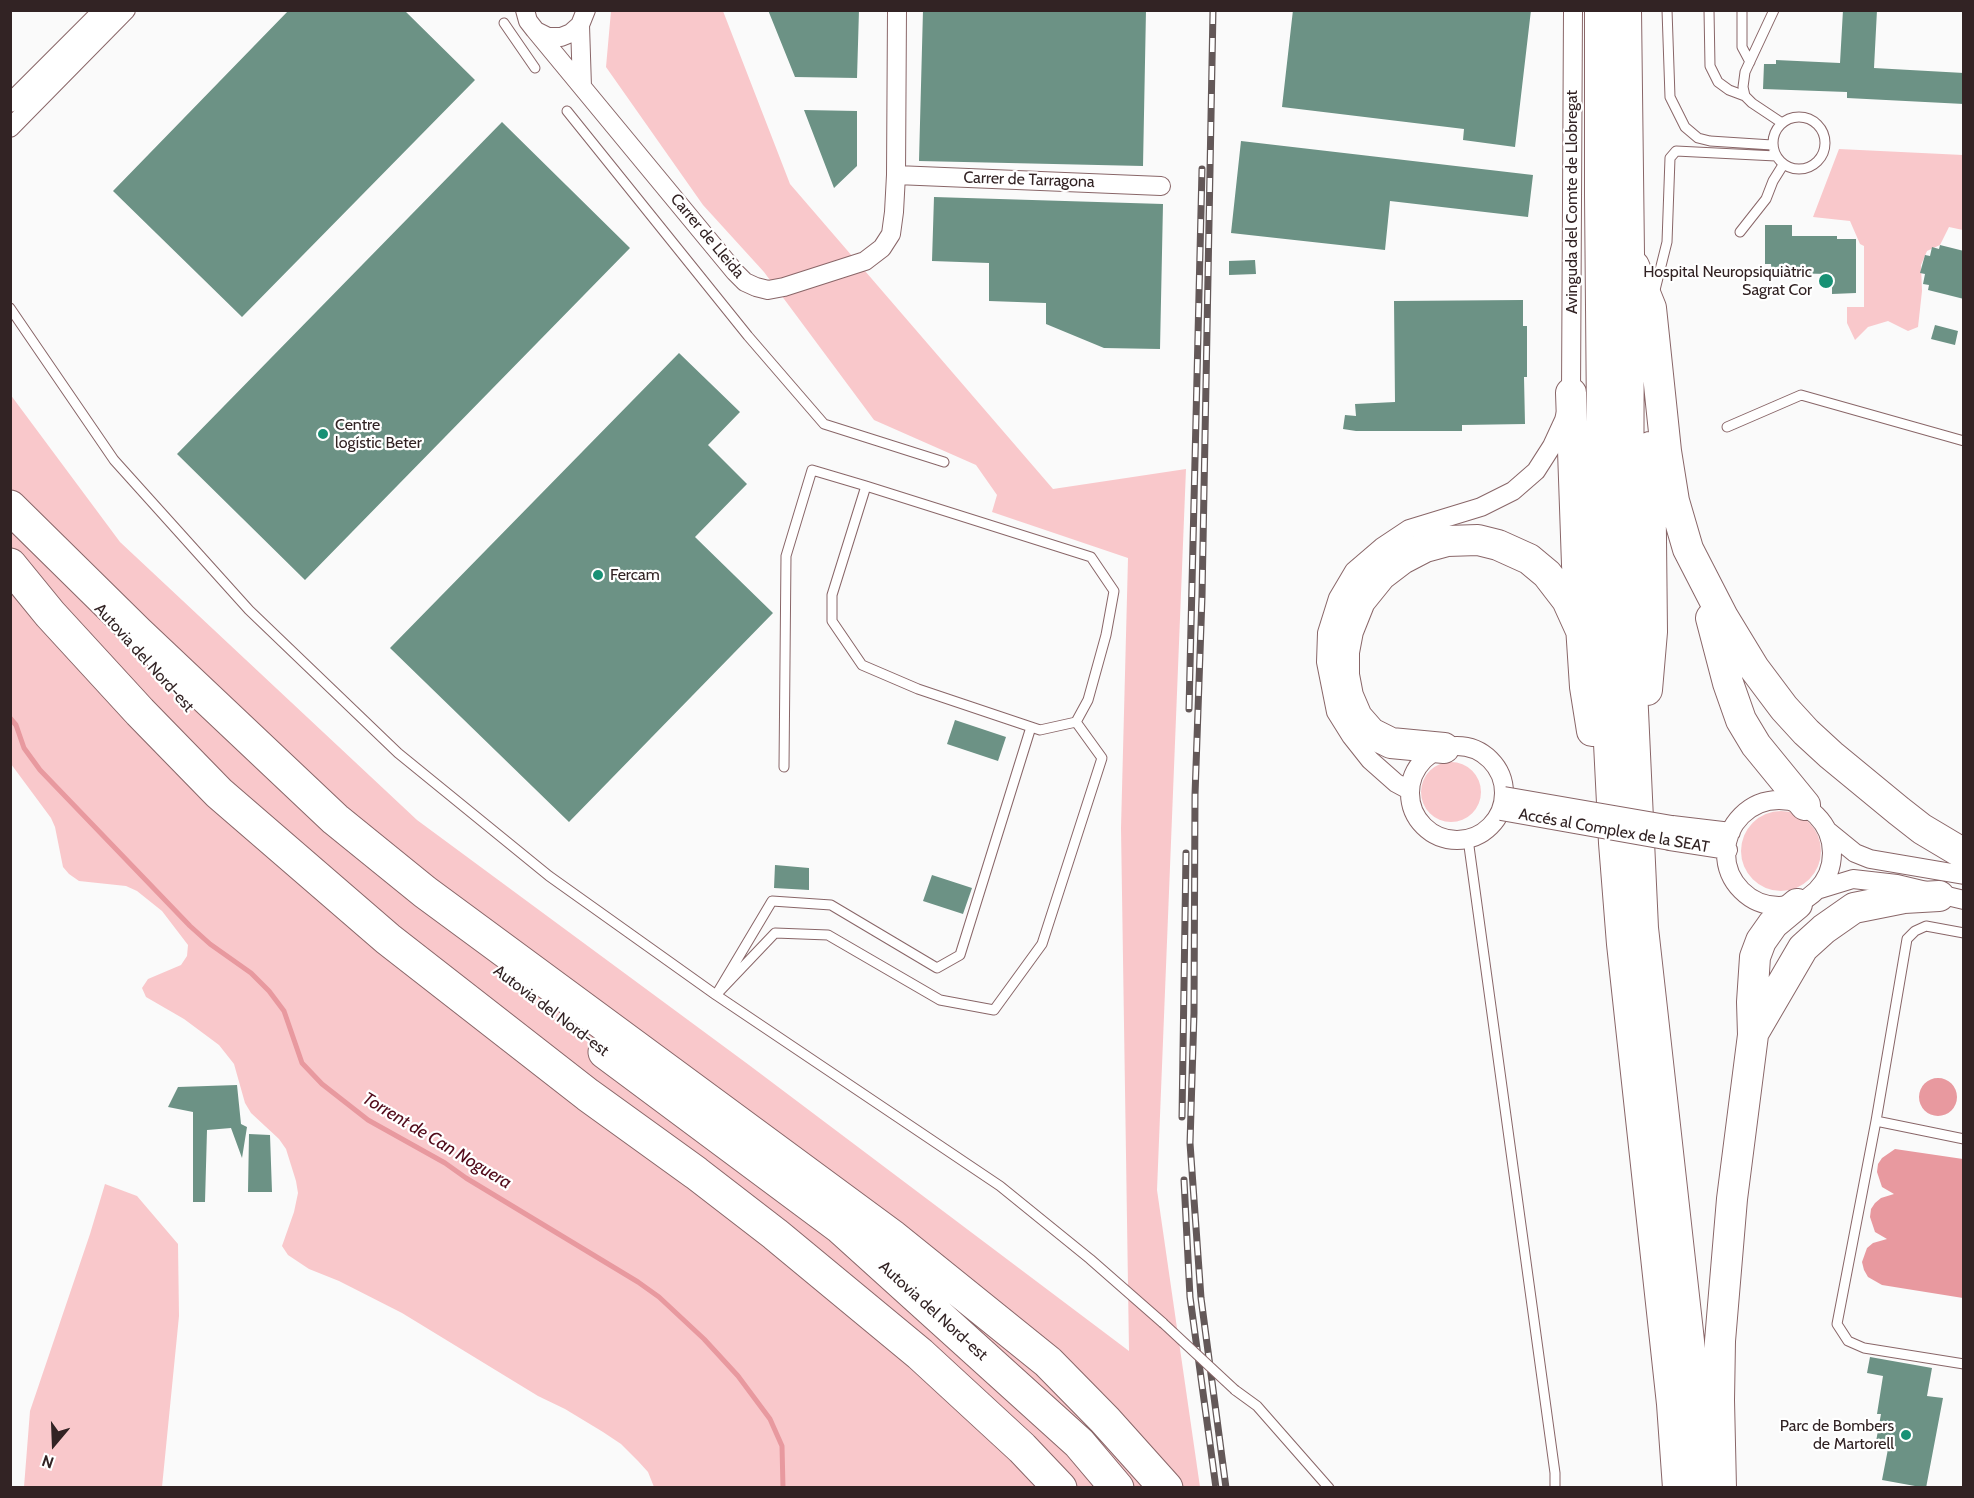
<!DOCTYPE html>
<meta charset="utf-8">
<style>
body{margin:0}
#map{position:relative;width:1974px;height:1498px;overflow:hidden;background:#fafafa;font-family:Cabin,sans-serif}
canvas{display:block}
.frame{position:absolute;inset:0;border:12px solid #322324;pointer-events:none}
.north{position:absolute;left:24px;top:1414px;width:60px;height:60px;-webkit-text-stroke:4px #fff;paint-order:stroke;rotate:199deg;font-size:16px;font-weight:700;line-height:24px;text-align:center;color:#322324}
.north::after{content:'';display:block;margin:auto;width:21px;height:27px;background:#322324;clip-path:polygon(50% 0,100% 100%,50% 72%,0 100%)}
</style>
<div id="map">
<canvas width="1974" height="1498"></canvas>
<div class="frame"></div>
<div class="north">N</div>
</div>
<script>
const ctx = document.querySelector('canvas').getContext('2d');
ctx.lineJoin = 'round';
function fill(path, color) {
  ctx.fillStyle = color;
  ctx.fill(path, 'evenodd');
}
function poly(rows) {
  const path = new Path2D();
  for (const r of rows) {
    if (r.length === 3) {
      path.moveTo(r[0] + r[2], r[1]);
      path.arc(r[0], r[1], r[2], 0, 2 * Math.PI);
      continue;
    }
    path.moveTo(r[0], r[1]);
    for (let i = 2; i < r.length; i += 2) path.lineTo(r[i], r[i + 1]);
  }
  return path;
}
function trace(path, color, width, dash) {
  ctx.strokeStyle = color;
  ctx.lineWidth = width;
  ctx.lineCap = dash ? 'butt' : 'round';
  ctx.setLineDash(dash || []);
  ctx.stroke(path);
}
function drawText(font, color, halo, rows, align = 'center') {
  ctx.font = font + ' Cabin,sans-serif';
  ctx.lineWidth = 4.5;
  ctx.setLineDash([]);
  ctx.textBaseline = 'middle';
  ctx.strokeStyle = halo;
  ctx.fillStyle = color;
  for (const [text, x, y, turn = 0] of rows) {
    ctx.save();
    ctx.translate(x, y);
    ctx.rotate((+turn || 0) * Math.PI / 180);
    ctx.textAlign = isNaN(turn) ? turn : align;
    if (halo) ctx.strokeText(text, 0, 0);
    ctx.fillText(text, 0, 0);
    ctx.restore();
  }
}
const green = poly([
 [611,11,723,11,790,184,1053,489,1186,469,1157,1190,1200,1487,654,1487,648,1472,638,1461,621,1444,603,1432,565,1409,538,1396,402,1313,339,1281,309,1269,288,1255,282,1246,294,1212,298,1193,296,1181,286,1149,279,1139,251,1113,245,1103,234,1064,219,1045,184,1019,146,997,142,988,148,979,181,965,187,956,188,945,162,911,137,891,126,886,79,881,69,874,63,867,55,827,51,818,11,764,10,394,120,542,417,820,749,1065,1129,1351,1121,828,1128,558,992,512,997,495,976,465,874,420,764,272,703,205,606,67],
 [1839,149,1963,155,1963,230,1949,227,1940,245,1927,251,1921,265,1922,291,1918,327,1908,331,1888,321,1868,327,1855,340,1847,323,1847,307,1864,307,1864,246,1860,244,1850,221,1813,217],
 [1451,792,30],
 [1781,851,40],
 [105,1184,137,1196,178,1244,179,1316,162,1487,24,1487,30,1411,90,1234]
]);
const water = poly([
 [1938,1097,19],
 [1895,1149,1963,1159,1963,1298,1882,1285,1868,1277,1864,1270,1862,1262,1867,1248,1873,1243,1887,1239,1875,1232,1870,1217,1871,1209,1875,1203,1881,1198,1894,1194,1882,1187,1877,1172,1878,1164,1882,1158]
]);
const stream = poly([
 [10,718,16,725,24,748,40,770,190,926,210,944,251,973,269,991,284,1011,302,1063,322,1084,368,1120,445,1163,466,1178,638,1282,659,1297,704,1339,738,1376,770,1419,782,1446,783,1488]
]);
const building = poly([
 [289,10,404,10,475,80,242,317,113,191],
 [768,10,859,10,857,78,795,77],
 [923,10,1146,10,1143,166,919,161],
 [1293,10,1531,10,1515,147,1463,140,1464,129,1282,107],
 [1843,10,1877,10,1874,68,1964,73,1964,104,1847,98,1847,92,1763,89,1764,64,1776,64,1776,60,1840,63],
 [804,110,857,111,857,166,834,188],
 [502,122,630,248,305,580,177,454],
 [1241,141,1533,175,1528,217,1390,201,1385,250,1231,233],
 [934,197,1163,204,1160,349,1104,348,1046,324,1046,303,989,301,989,263,932,261],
 [1765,225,1792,225,1792,236,1837,236,1837,239,1856,239,1856,293,1832,294,1832,274,1772,273,1771,264,1765,264],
 [1940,245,1964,251,1964,299,1928,290,1929,285,1923,284,1925,274,1920,273,1925,255,1930,256,1932,247,1939,249],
 [1255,260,1256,274,1229,275,1229,261],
 [1523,300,1523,326,1527,326,1527,377,1524,377,1525,424,1462,425,1462,431,1356,431,1343,429,1345,415,1356,416,1355,404,1395,402,1394,301],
 [1935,325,1958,331,1955,345,1931,339],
 [679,353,740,412,708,445,747,484,695,537,773,613,569,822,390,648],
 [955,720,1006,737,998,761,947,744],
 [775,865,809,868,809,890,774,888],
 [932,875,972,888,963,914,923,901],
 [237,1085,241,1124,247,1127,242,1158,231,1128,207,1130,205,1202,193,1202,193,1112,168,1107,178,1087],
 [249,1134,270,1135,272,1192,248,1192],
 [1870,1357,1932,1368,1927,1396,1943,1398,1926,1488,1882,1480,1888,1449,1875,1447,1881,1414,1877,1414,1883,1376,1867,1373]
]);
const service = poly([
 [1667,10,1670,97,1685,127,1698,138,1710,141,1772,145],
 [1709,10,1710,66,1718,82,1729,90,1745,96],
 [1742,10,1742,47,1750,62],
 [1774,10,1745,72,1743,87,1745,96,1752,103,1782,123],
 [504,23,535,68],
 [567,111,748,336,824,424,944,462],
 [1799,143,26],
 [1740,232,1766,199,1773,181,1783,165],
 [1654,294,1667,242,1670,158,1676,151,1776,156],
 [10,308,114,460,249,610,398,753,549,876,716,995,1000,1186,1090,1259,1163,1323],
 [1727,427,1801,395,1964,441],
 [1031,727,960,955,937,968,831,905,772,901,716,995,775,933,828,935,940,1000,994,1010,1042,944,1102,758,1076,722],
 [784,767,786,556,812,470,866,486,1091,557,1114,591,1106,635,1088,700,1076,722,1040,730,918,689,862,665,832,621,832,595,866,486],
 [1468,839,1555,1473,1555,1488],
 [1964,933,1926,926,1915,931,1907,939,1876,1121,1837,1324,1848,1341,1864,1348,1964,1364],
 [1876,1121,1964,1139],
 [1235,1390,1257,1406,1329,1488]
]);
const minor = poly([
 [525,10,528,21,535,30,735,272,745,282,756,287,768,290,784,287,865,261,882,248,891,234,894,212,896,175,897,10],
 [580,25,582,87],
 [536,31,548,37,561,37,571,33,580,25,586,10],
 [10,103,103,10],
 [10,128,126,10],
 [896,175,1161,186],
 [1457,793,47],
 [1409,790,1396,783,1370,760,1351,736,1336,712,1326,662,1327,633,1338,598,1354,571,1382,547,1409,529,1481,507,1513,491,1536,471,1552,446,1564,420,1571,393,1573,10],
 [1779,853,53],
 [1672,825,1731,832],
 [1828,831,1855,853,1870,859,1964,875],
 [1670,841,1728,850],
 [1817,890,1853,879,1897,884,1964,900]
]);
const trunk = poly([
 [1600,10,1600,195,1604,644,1614,843,1622,944,1672,1404,1678,1488],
 [1626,10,1629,254,1628,602,1643,928,1699,1431],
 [1634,266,1651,308,1666,451,1674,501,1688,549,1723,617,1754,668,1784,708,1806,732,1831,755,1899,811,1922,829,1964,854],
 [1571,393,1577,565,1585,687,1592,731],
 [1711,618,1728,683,1741,720,1756,745,1805,805],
 [1647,690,1652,632,1650,447],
 [1444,748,1391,743,1371,733,1357,717,1348,696,1344,675,1344,652,1348,631,1360,601,1381,575,1402,559,1425,547,1447,541,1478,540,1498,545,1529,559,1547,574,1567,600,1582,633],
 [1754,1032,1803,948,1824,929,1854,908,1904,898,1939,896],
 [1721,1488,1719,1400,1720,1341,1732,1199,1753,1035,1752,1002,1755,957,1761,941,1773,924,1797,904]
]);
const motorway = poly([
 [10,507,137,632,335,819,425,892,893,1237,1048,1362,1105,1420,1166,1488],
 [10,565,50,614,140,712,219,793,388,939,588,1095,696,1173,775,1234,920,1354,1022,1448,1060,1488],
 [605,1052,840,1227,1079,1443,1117,1488],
 [1696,1407,1697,1488]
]);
const rail = poly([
 [1213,10,1202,597,1195,795,1194,1013,1190,1143,1201,1298,1226,1488],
 [1189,709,1202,169],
 [1182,1117,1186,853],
 [1184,1180,1190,1297,1216,1488]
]);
const serviceBridge = poly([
 [1163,1323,1235,1390]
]);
const minorBridge = poly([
 [1504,796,1672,825],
 [1501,811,1670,841]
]);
const markers = [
 [1826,281,8,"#189175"],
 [323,434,6,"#189175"],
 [598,575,6,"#189175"],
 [1906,1435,6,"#189175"]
];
const streetNames = [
 ["Carrer de Tarragona",1029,180,2],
 ["Avinguda del Comte de Llobregat",1572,202,-90],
 ["Carrer de Lleida",707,236,50],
 ["Autovia del Nord-est",144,658,48],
 ["Accés al Complex de la SEAT",1614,831,10],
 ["Autovia del Nord-est",551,1011,37],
 ["Autovia del Nord-est",933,1311,42]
];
const poiNames = [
 ["Hospital Neuropsiquiàtric",1812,272],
 ["Sagrat Cor",1812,290],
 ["Centre",335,425,"left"],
 ["logístic Beter",335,443,"left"],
 ["Fercam",610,575,"left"],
 ["Parc de Bombers",1894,1426],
 ["de Martorell",1894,1444]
];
const waterNames = [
 ["Torrent de Can Noguera",437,1141,31]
];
fill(green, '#f9c8cb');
fill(water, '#e8999f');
trace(stream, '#e8999f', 5);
fill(building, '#6c9285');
trace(service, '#896668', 11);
trace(minor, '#896668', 20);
trace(trunk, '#896668', 32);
trace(motorway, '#896668', 35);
trace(service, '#fff', 9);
trace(minor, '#fff', 18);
trace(trunk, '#fff', 30);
trace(motorway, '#fff', 33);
trace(rail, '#635858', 7);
trace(rail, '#fff', 4.5, [14]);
trace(serviceBridge, '#896668', 11, []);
trace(minorBridge, '#896668', 20, []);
trace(serviceBridge, '#fff', 9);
trace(minorBridge, '#fff', 18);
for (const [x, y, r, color] of markers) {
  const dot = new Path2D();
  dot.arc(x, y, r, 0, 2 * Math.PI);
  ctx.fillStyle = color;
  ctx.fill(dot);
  trace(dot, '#fff', 2);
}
drawText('16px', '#322324', '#fff', streetNames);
drawText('16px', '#322324', '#fff', poiNames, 'right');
drawText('italic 18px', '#510b1a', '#fff', waterNames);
</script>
